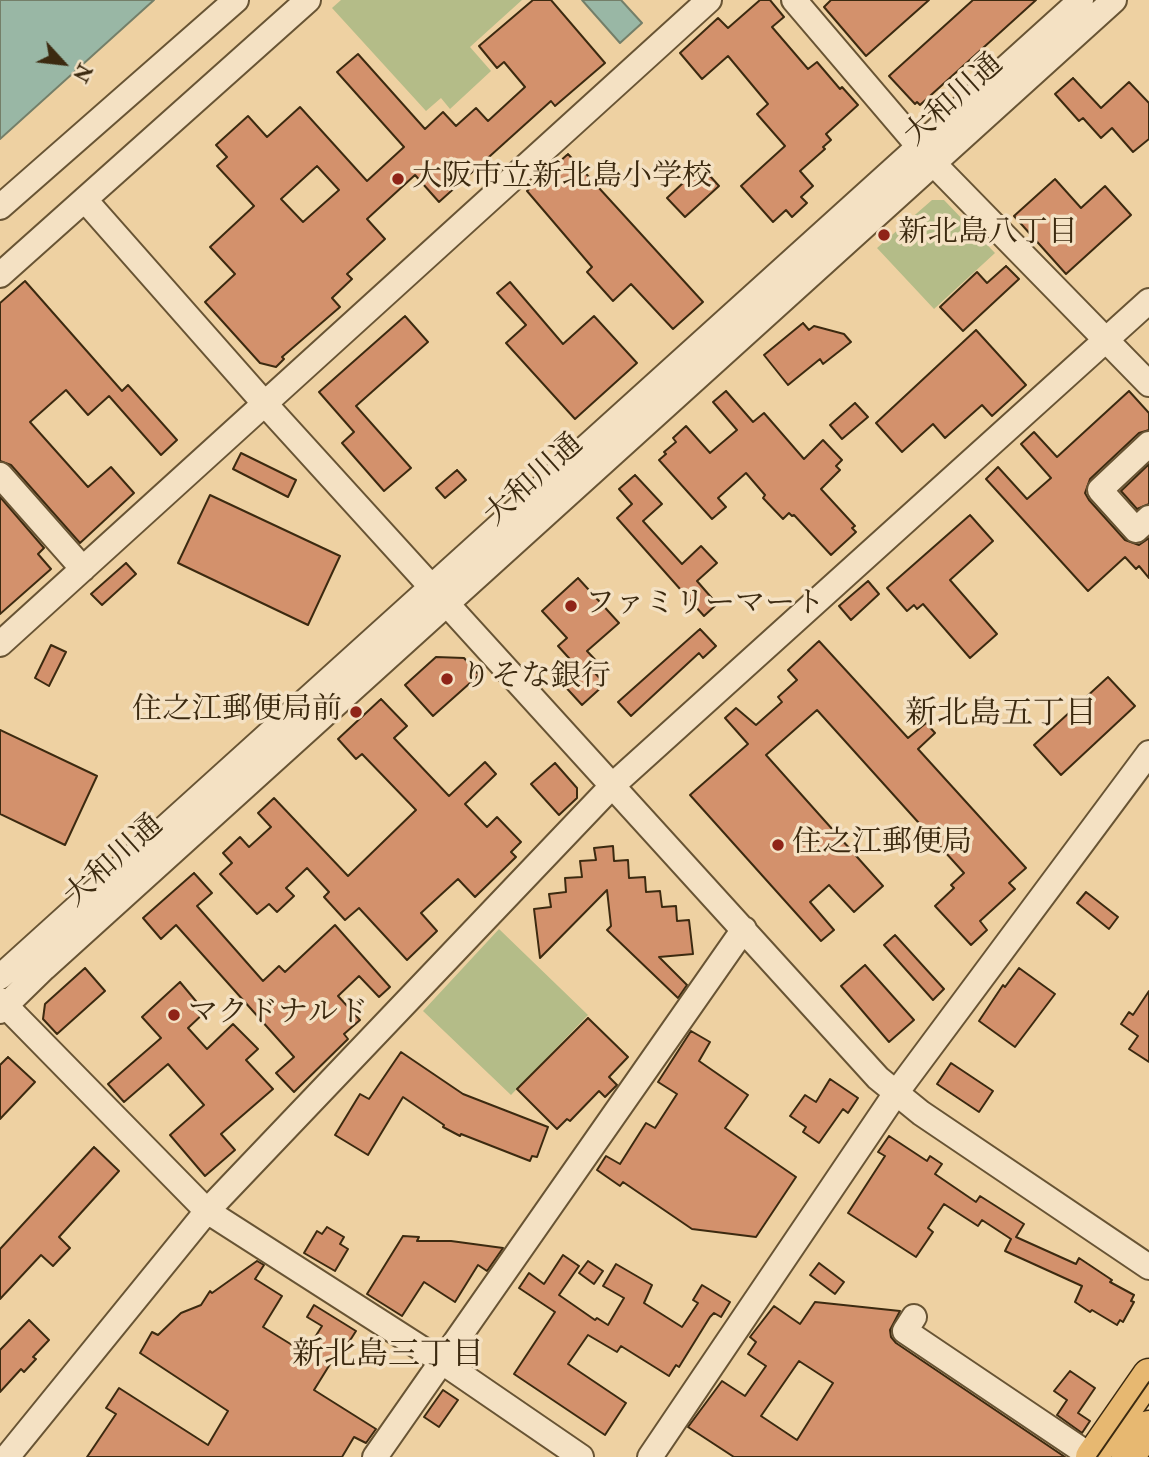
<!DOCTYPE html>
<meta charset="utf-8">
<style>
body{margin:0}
#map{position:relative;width:1149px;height:1457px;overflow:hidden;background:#eed1a2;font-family:"IM FELL Double Pica",serif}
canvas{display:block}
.north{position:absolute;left:28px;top:28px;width:70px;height:70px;-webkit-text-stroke:5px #f4e1c3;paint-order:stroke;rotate:117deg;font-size:19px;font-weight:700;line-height:28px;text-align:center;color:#3c2a10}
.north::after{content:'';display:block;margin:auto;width:24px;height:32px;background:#3c2a10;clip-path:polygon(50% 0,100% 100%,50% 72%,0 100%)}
</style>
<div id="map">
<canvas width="1149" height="1457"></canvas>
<div class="north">N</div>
</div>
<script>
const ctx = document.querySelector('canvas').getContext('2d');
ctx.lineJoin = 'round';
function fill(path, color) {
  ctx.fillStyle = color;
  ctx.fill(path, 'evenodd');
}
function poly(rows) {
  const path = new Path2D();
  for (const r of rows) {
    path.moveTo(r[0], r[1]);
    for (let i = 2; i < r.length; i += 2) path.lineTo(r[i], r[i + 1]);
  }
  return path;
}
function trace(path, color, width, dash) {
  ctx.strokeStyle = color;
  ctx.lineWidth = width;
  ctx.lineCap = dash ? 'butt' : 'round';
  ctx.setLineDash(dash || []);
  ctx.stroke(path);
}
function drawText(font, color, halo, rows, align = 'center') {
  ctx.font = font + ' "IM FELL Double Pica","Noto Serif JP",serif';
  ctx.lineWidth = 7;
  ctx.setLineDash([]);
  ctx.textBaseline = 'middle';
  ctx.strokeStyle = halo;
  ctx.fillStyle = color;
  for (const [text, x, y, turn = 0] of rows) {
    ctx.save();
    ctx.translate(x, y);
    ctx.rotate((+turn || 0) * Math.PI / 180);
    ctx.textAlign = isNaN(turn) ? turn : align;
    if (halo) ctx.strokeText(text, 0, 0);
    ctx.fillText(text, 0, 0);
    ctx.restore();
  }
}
const green = poly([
 [341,0,522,0,470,47,491,71,450,109,441,98,426,111,332,8],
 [932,200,944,200,995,253,934,309,877,248],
 [499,929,588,1015,511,1095,423,1011]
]);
const water = poly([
 [0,0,154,0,0,139,0,0],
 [582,0,621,0,642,23,620,43,582,0]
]);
const building = poly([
 [533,0,551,0,605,63,555,106,551,101,439,202,415,175,367,219,385,239,347,274,352,279,332,298,340,307,282,357,284,359,276,367,260,363,205,302,235,274,210,247,254,206,217,166,227,157,216,145,248,116,267,137,300,107,367,181,404,147,337,72,358,54,425,129,443,112,456,126,476,108,488,121,525,87,504,62,497,68,479,46,533,0],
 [317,166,339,190,303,222,281,199,317,166],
 [760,0,770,0,784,17,772,27,808,69,817,62,840,89,842,87,858,105,826,134,831,140,823,147,825,149,800,171,813,186,801,197,807,203,792,217,786,210,773,222,741,186,785,146,757,114,768,104,728,56,702,79,680,53,718,18,728,28,760,0],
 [831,0,929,0,866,56,824,7,831,0],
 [973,0,1036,0,920,105,917,102,915,104,889,76,973,0],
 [1073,78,1101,108,1129,82,1149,103,1149,139,1133,152,1112,128,1101,138,1083,118,1079,121,1055,94,1073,78],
 [568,154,703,302,673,329,631,284,613,301,587,272,592,267,527,191,568,154],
 [701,166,719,186,685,217,667,198,701,166],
 [1055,179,1081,208,1105,186,1131,215,1066,274,1014,216,1055,179],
 [1006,266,1019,279,963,331,940,307,977,272,987,283,1006,266],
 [25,281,122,391,128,385,177,440,161,455,109,396,88,415,66,390,30,422,88,487,111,467,134,493,80,543,11,465,0,461,0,303,25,281],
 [510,282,563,344,594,316,637,363,575,419,506,343,526,325,497,293,510,282],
 [405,316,428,342,356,406,411,468,384,491,342,443,354,432,319,392,405,316],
 [803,323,809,330,814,326,844,334,851,342,823,364,820,359,788,385,764,355,803,323],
 [976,330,1026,385,992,416,982,405,945,438,933,424,902,452,876,423,976,330],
 [726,391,753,422,764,413,804,459,823,440,842,460,836,466,840,470,821,489,855,526,852,528,856,532,831,555,794,515,792,516,789,513,783,519,763,498,765,495,746,473,718,498,726,507,712,519,659,460,666,454,664,452,676,442,673,438,686,426,710,453,737,430,713,402,726,391],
 [1129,391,1149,413,1149,430,1139,433,1090,479,1085,493,1089,500,1125,540,1139,545,1149,538,1149,578,1139,566,1136,569,1125,557,1088,591,986,479,998,467,1027,499,1051,478,1021,444,1034,432,1057,457,1129,391],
 [855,403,868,417,842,439,830,425,855,403],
 [241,453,296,480,288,497,233,469,241,453],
 [1149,464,1149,504,1137,509,1121,491,1149,464],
 [457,470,466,480,445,498,436,488,457,470],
 [635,475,662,504,643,521,682,564,701,546,717,563,697,581,717,604,704,616,617,518,632,504,619,489,635,475],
 [210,495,340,556,308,625,178,563,210,495],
 [0,497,44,548,38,554,51,569,0,614,0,497],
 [970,515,993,541,950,580,997,634,970,658,923,604,917,609,914,605,907,611,887,588,970,515],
 [126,563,136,574,102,605,91,594,126,563],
 [578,578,619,623,587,651,601,666,594,672,605,684,582,705,561,682,577,667,558,646,567,638,542,611,578,578],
 [868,581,879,594,851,620,839,606,868,581],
 [700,629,716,646,703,658,699,653,631,716,618,702,700,629],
 [819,641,908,738,926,723,935,733,918,749,1026,868,1009,883,1015,889,980,921,987,930,971,945,935,906,954,888,951,885,964,873,817,710,766,755,883,886,854,912,829,885,810,902,834,930,821,941,690,795,748,744,725,718,736,708,756,725,782,702,778,697,797,680,788,670,819,641],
 [51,645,66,652,49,686,35,678,51,645],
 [436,657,464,658,479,675,433,716,405,685,436,657],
 [1108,677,1135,706,1061,775,1034,745,1108,677],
 [381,699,407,726,394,738,449,796,485,762,496,774,465,804,487,827,497,817,521,842,511,852,516,857,475,897,458,879,421,913,437,931,407,960,359,908,345,920,324,897,329,892,307,868,286,888,294,896,277,912,269,904,257,914,220,874,232,863,223,853,240,837,249,847,271,827,258,813,274,798,348,876,416,810,362,754,356,759,338,739,381,699],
 [0,730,97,776,65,845,0,814,0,730],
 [555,763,577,788,577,798,559,815,531,784,555,763],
 [613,846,614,861,628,860,629,878,645,877,646,892,660,891,662,907,676,906,677,921,689,920,693,954,659,957,687,985,678,998,607,930,611,926,607,890,540,958,534,909,551,907,549,894,566,892,565,878,582,877,580,861,596,860,594,848,613,846],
 [194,873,212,893,197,906,263,981,279,966,285,972,335,925,390,987,379,997,359,976,338,996,360,1020,344,1034,348,1039,294,1092,276,1073,294,1057,176,925,161,939,143,918,194,873],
 [1086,892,1118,917,1109,929,1077,903,1086,892],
 [895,935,944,989,933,1000,884,945,895,935],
 [865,965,914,1020,889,1042,841,986,865,965],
 [85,968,105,991,57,1034,43,1019,45,1004,85,968],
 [1019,968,1055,994,1015,1047,979,1021,1003,985,1005,987,1019,968],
 [180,982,205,1012,188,1028,207,1049,233,1024,258,1049,246,1060,273,1089,221,1134,235,1150,205,1176,170,1135,204,1105,168,1064,124,1102,108,1084,161,1038,142,1017,180,982],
 [1149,991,1149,1062,1129,1049,1138,1036,1121,1024,1129,1012,1133,1015,1149,991],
 [588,1018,628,1057,609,1077,617,1085,605,1097,599,1091,570,1121,567,1119,557,1129,517,1089,588,1018],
 [691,1031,710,1042,699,1061,748,1095,725,1128,796,1177,756,1237,692,1229,623,1182,620,1186,597,1170,606,1156,620,1164,646,1123,655,1128,677,1094,658,1082,691,1031],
 [401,1052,463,1094,548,1127,537,1157,532,1156,530,1161,461,1134,460,1136,443,1127,444,1125,403,1097,368,1155,335,1135,360,1094,369,1099,401,1052],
 [8,1057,35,1082,0,1119,0,1065,8,1057],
 [951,1063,993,1091,979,1112,937,1084,951,1063],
 [830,1079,858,1098,848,1113,843,1109,819,1143,803,1132,806,1127,790,1116,805,1095,816,1102,830,1079],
 [889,1136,927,1161,930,1156,942,1164,935,1174,976,1202,980,1196,1024,1224,1016,1237,1076,1264,1079,1258,1112,1280,1110,1282,1134,1295,1131,1301,1134,1302,1123,1322,1120,1320,1117,1325,1092,1310,1090,1312,1075,1302,1082,1286,1005,1251,1011,1239,982,1220,978,1226,944,1204,928,1228,933,1232,916,1257,848,1213,885,1156,878,1152,889,1136],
 [94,1147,119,1171,59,1237,70,1248,53,1266,41,1255,0,1299,0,1249,94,1147],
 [327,1227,344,1237,340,1244,348,1249,335,1271,304,1253,317,1231,322,1234,327,1227],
 [403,1236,419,1237,417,1241,451,1241,503,1248,487,1271,478,1265,455,1302,424,1282,402,1316,367,1294,403,1236],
 [563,1255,579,1266,559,1295,595,1320,597,1318,608,1325,624,1298,603,1286,616,1264,652,1285,644,1303,682,1327,698,1303,693,1300,702,1285,730,1302,721,1317,714,1313,710,1317,679,1367,676,1365,669,1376,621,1346,617,1352,588,1335,568,1364,626,1403,605,1435,514,1374,555,1312,519,1288,529,1273,544,1284,563,1255],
 [257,1261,264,1265,255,1279,282,1296,263,1327,305,1353,322,1326,307,1317,314,1305,356,1331,349,1342,345,1340,314,1390,376,1429,366,1443,354,1437,342,1457,87,1457,116,1414,106,1408,119,1388,208,1445,228,1411,140,1353,152,1332,158,1335,181,1313,201,1305,210,1291,212,1293,257,1261],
 [588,1261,603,1271,594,1284,579,1273,588,1261],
 [819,1263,844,1282,835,1294,810,1275,819,1263],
 [815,1302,900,1311,890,1330,891,1337,896,1343,1065,1457,734,1457,688,1427,722,1381,745,1396,766,1366,748,1354,756,1342,750,1337,774,1306,800,1324,815,1302],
 [799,1361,833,1383,797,1440,761,1416,799,1361],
 [29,1320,49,1340,33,1357,36,1359,24,1372,21,1369,0,1392,0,1350,29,1320],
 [1070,1371,1095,1388,1078,1413,1090,1421,1082,1433,1057,1415,1067,1400,1054,1391,1070,1371],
 [443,1390,458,1400,439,1427,424,1417,443,1390]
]);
const minor = poly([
 [794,0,933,163,1149,384],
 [85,200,265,404,878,1078,921,1113,1149,1267],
 [0,207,236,0],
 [0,275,308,0],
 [1149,444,1100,490,1136,530,1149,518],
 [0,475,83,569],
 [0,644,709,0],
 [0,977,1081,0],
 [0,1000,207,1211,441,1361,581,1457],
 [0,1011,44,968,1114,0],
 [914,1317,905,1331,1092,1457],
 [7,1457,207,1211,613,785,1149,301],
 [375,1457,744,929],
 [650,1457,896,1093,1149,753]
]);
const major = poly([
 [1092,1457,1149,1375],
 [1128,1457,1149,1427]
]);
const tram = poly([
 [1097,1457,1149,1382]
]);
const markers = [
 [398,179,7,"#8f2418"],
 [884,235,7,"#8f2418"],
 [571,606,7,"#8f2418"],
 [447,679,7,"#8f2418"],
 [356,712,7,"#8f2418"],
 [778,845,7,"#8f2418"],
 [174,1015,7,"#8f2418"]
];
const streetNames = [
 ["大和川通",955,101,-42],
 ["大和川通",535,481,-42],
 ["大和川通",115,862,-42]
];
const poiNames = [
 ["大阪市立新北島小学校",412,179],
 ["新北島八丁目",898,235],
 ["ファミリーマート",585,606],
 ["りそな銀行",461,679],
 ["住之江郵便局前",342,712,"right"],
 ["住之江郵便局",792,845],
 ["マクドナルド",188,1015]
];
const neighbourhoodNames = [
 ["新北島五丁目",1001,716],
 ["新北島三丁目",388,1357]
];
fill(green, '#b4bc88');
fill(water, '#99b7a5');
trace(water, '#747f69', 2);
fill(building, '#d3916c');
trace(building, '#3c2a10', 2);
trace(minor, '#685434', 28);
trace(major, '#3c2a10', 35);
trace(minor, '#f4e1c3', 24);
trace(major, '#e7b871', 32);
trace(tram, '#3c2a10', 2);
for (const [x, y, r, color] of markers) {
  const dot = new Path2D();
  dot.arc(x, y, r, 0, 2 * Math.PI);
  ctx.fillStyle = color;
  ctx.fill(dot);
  trace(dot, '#f4e1c3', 2.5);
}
drawText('30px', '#3c2a10', '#f4e1c3', streetNames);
drawText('30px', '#3c2a10', '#f4e1c3', poiNames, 'left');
drawText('32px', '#3c2a10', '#f4e1c3', neighbourhoodNames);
</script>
